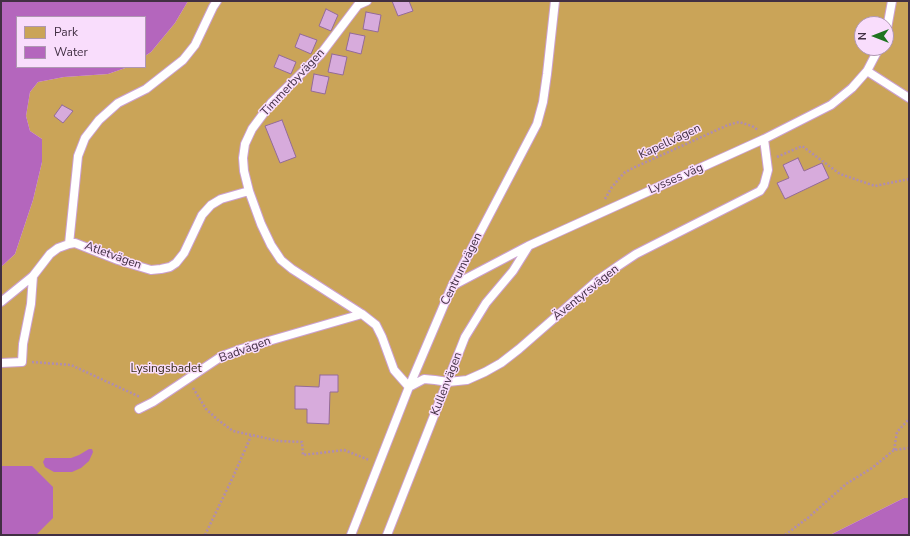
<!DOCTYPE html>
<meta charset="utf-8">
<style>
body{margin:0}
#map{position:relative;width:910px;height:536px;overflow:hidden;background:#f6c9fb;font-family:"Nunito Sans",sans-serif}
canvas{display:block}
.frame{position:absolute;inset:0;border:2px solid #412f43;pointer-events:none}
.legend{position:absolute;left:16px;top:16px;width:130px;height:52px;box-sizing:border-box;background:#f9ddfc;border:1px solid #af97b2;margin:0;padding:5px 7px;list-style:none;font-size:12px;color:#412f43}
.legend li{display:flex;align-items:center;gap:8px;height:20px}
.legend b{width:20px;border:1px solid #af97b2}
.north{position:absolute;left:854px;top:16px;width:40px;height:40px;box-sizing:border-box;background:#f9ddfc;border:1px solid #af97b2;border-radius:50%;rotate:270deg;font-size:11px;font-weight:700;line-height:16px;text-align:center;color:#412f43}
.north::after{content:'';display:block;margin:auto;width:14px;height:18px;background:#1f7420;clip-path:polygon(50% 0,100% 100%,50% 72%,0 100%)}
</style>
<div id="map">
<canvas width="910" height="536"></canvas>
<div class="frame"></div>
<ul class="legend">
<li><b style="height:11px;background:#caa458"></b>Park</li>
<li><b style="height:11px;background:#b466bd"></b>Water</li>
</ul>
<div class="north">N</div>
</div>
<script>
const ctx = document.querySelector('canvas').getContext('2d');
ctx.lineJoin = 'round';
function fill(path, color) {
  ctx.fillStyle = color;
  ctx.fill(path, 'evenodd');
}
function poly(rows) {
  const path = new Path2D();
  for (const r of rows) {
    path.moveTo(r[0], r[1]);
    for (let i = 2; i < r.length; i += 2) path.lineTo(r[i], r[i + 1]);
  }
  return path;
}
function trace(path, color, width, dash) {
  ctx.strokeStyle = color;
  ctx.lineWidth = width;
  ctx.lineCap = dash ? 'butt' : 'round';
  ctx.setLineDash(dash || []);
  ctx.stroke(path);
}
function drawText(font, color, halo, rows, align = 'center') {
  ctx.font = font + ' "Nunito Sans",sans-serif';
  ctx.lineWidth = 3;
  ctx.setLineDash([]);
  ctx.textBaseline = 'middle';
  ctx.strokeStyle = halo;
  ctx.fillStyle = color;
  for (const [text, x, y, turn = 0] of rows) {
    ctx.save();
    ctx.translate(x, y);
    ctx.rotate((+turn || 0) * Math.PI / 180);
    ctx.textAlign = isNaN(turn) ? turn : align;
    if (halo) ctx.strokeText(text, 0, 0);
    ctx.fillText(text, 0, 0);
    ctx.restore();
  }
}
const green = poly([
 [188,1,909,1,909,498,904,498,830,535,1,535,1,267,15,254,33,200,42,162,42,139,30,131,26,116,30,92,38,82,64,77,108,74,128,67,145,67,145,56,151,52,175,23],
 [862,24,886,24,886,48,862,48]
]);
const water = poly([
 [1,1,188,1,175,23,151,52,145,56,145,17,17,17,17,67,128,67,108,74,64,77,38,82,30,92,26,116,30,131,42,139,42,162,33,200,15,254,1,267],
 [89,449,92,449,93,452,89,461,81,468,72,472,54,472,45,467,43,462,45,458,71,458,79,455],
 [2,466,32,466,53,487,53,518,36,535,1,535],
 [904,498,909,498,909,535,830,535]
]);
const building = poly([
 [392,1,409,1,413,11,398,16,392,1],
 [326,9,338,15,331,31,319,26,326,9],
 [366,12,381,15,378,32,363,29,366,12],
 [350,33,365,36,361,54,346,50,350,33],
 [300,34,317,40,311,54,295,47,300,34],
 [332,54,347,57,343,75,328,72,332,54],
 [279,55,296,62,291,74,274,67,279,55],
 [314,74,329,77,325,94,311,91,314,74],
 [62,105,73,111,63,123,54,116,62,105],
 [282,120,296,157,280,163,265,126,282,120],
 [798,158,804,171,822,163,829,178,785,199,777,183,789,178,783,165,798,158],
 [320,375,338,375,338,392,330,392,329,424,307,423,307,409,295,409,295,386,319,387,320,375]
]);
const path = poly([
 [777,157,802,146,840,174,875,186,909,179],
 [605,199,612,187,624,173,633,168,728,125,739,122,752,126,758,130],
 [32,362,71,365,140,397],
 [193,388,206,409,218,420,233,431,279,441,302,442,303,455,344,450,369,460],
 [894,450,897,432,909,419],
 [205,535,233,477,251,436],
 [785,535,809,517,846,484,872,468,894,450,909,448]
]);
const lane = poly([
 [217,1,213,7,195,45,183,60,146,89,118,103,99,120,85,138,78,156,69,244,75,243,118,260,151,270,161,269,170,267,176,263,184,253,202,215,211,205,221,199,249,191,261,224,271,245,281,260,292,269,362,314,376,325,382,337,394,370,409,387,424,379,435,380,448,382,467,380,485,372,501,363,519,349,598,280,618,266,636,254,760,191,764,185,768,170,764,139],
 [886,34,892,1],
 [867,71,909,98],
 [249,191,244,171,243,158,245,144,252,129,272,102,320,55,358,5,367,1],
 [452,286,528,246,764,139,831,105,852,88,867,71,879,48],
 [1,302,33,276,50,254,58,248,69,244],
 [1,363,22,362,23,344,31,304,33,276],
 [139,409,153,402,222,356,241,349,362,314],
 [351,535,409,387,452,286,537,124,543,102,547,74,555,1],
 [387,535,465,337,486,303,513,271,528,247]
]);
const streetNames = [
 ["Timmerbyvägen",293,83,-47],
 ["Kapellvägen",670,142,-25],
 ["Lysses väg",676,179,-24],
 ["Atletvägen",113,256,20],
 ["Centrumvägen",462,269,-64],
 ["Äventyrsvägen",586,293,-39],
 ["Badvägen",245,350,-20],
 ["Kullenvägen",447,384,-69]
];
const parkNames = [
 ["Lysingsbadet",166,369]
];
fill(green, '#caa458');
fill(water, '#b466bd');
fill(building, '#d7abdc');
trace(building, '#946b99', 1);
trace(lane, '#cca0d0', 10);
trace(path, '#af8cb2', 2.5, [2, 2]);
trace(lane, '#fff', 8);
drawText('12px', '#412f43', '#f9ddfc', streetNames);
drawText('12px', '#392e1a', '#f9ddfc', parkNames);
</script>
